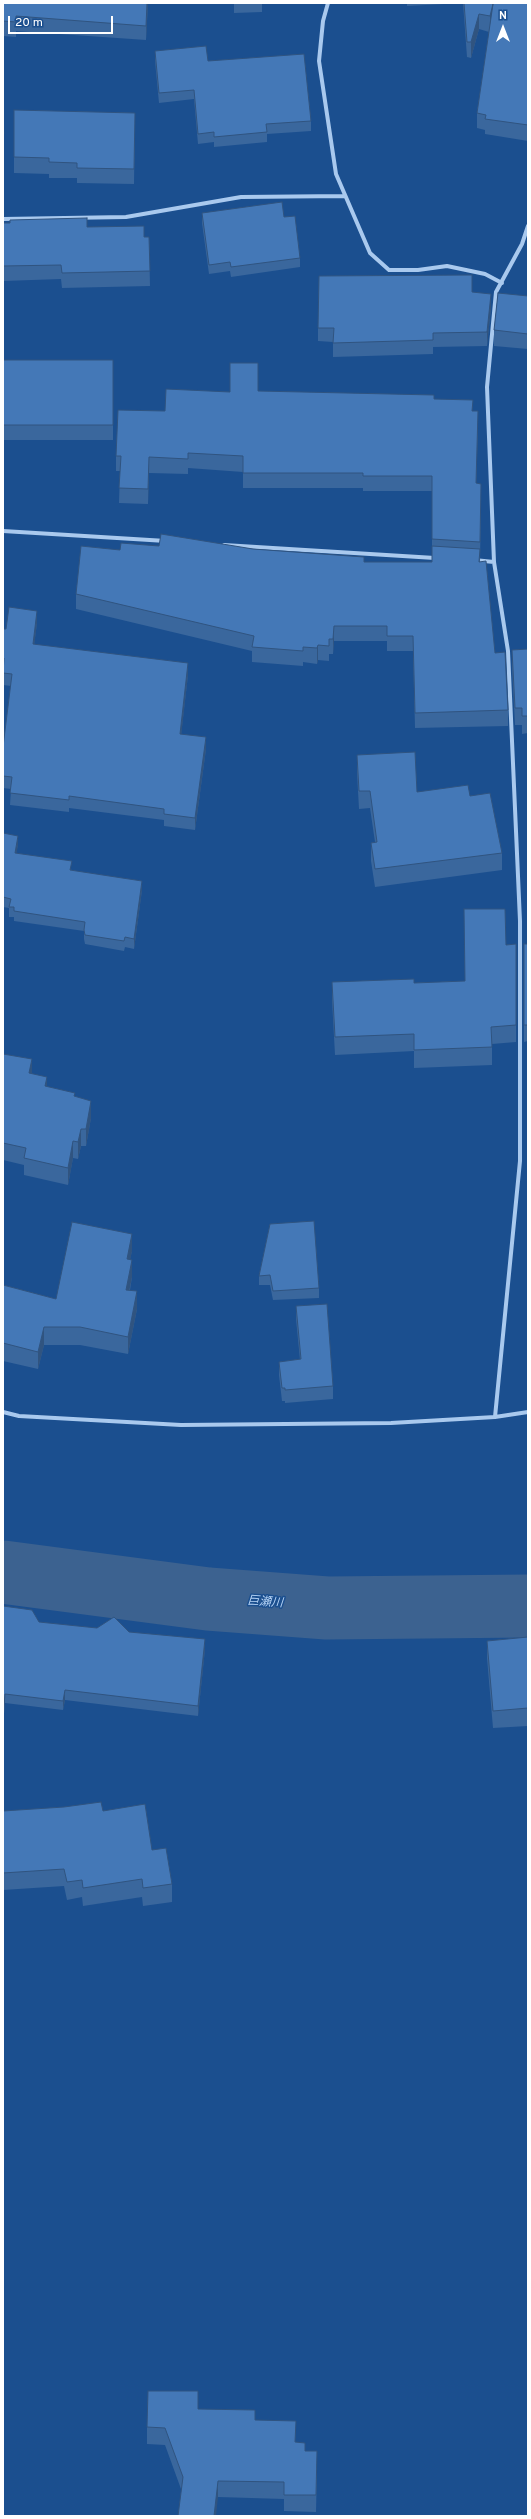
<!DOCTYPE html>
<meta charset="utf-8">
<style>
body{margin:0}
#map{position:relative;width:531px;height:2519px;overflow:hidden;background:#1b4f8f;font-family:Overpass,sans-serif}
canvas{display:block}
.frame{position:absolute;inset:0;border:4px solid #fff;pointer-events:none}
.north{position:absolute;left:483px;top:8px;width:40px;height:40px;-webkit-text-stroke:3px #1b4f8f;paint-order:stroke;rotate:0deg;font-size:11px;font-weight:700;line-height:16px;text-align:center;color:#fff}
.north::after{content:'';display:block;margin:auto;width:14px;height:18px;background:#fff;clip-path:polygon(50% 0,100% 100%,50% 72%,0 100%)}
.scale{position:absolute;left:8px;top:16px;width:105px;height:18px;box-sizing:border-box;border:2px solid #fff;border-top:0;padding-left:5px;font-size:12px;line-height:14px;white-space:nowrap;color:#fff;-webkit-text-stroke:3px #1b4f8f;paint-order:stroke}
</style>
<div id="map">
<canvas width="531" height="2519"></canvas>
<div class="frame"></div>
<div class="north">N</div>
<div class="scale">20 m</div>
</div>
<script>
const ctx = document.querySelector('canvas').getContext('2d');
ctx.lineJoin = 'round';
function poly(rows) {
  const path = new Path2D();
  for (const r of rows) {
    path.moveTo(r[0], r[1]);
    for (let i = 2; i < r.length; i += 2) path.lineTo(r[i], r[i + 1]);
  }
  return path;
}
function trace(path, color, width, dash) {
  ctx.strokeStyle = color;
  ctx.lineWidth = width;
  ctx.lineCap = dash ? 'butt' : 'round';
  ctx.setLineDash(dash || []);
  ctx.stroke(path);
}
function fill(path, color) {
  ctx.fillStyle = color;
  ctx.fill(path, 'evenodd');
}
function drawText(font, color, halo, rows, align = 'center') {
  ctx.font = font + ' Overpass,"Noto Sans JP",sans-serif';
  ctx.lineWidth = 3;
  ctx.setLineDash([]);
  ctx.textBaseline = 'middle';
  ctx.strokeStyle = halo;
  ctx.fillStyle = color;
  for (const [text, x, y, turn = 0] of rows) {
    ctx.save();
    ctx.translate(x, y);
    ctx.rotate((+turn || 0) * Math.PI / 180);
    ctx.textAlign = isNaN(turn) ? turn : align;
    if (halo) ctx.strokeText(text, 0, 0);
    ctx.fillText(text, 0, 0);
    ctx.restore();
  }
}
const river = poly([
 [3,1572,208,1599,327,1608,528,1606]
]);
const minor = poly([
 [328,3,323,21,319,61,336,174,370,253,389,270,418,270,447,266,485,274,502,283],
 [3,219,126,217,241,197,345,196],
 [3,531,166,541],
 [224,545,435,558],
 [474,560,494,562],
 [3,1412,19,1416,181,1425,391,1423,495,1417,528,1412],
 [495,1417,520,1161,520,921,508,651,494,562,487,387,496,292,522,244,528,226]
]);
const wall = poly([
 [3,3,148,3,146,40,16,31,16,37,3,36],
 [234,3,265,3,265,4,262,4,262,12,234,13],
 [407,3,528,3,528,141,485,134,485,130,477,128,477,113,489,32,479,29,471,58,467,57,463,3,407,6],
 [155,51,208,61,311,121,311,131,267,134,267,142,214,147,214,142,198,144,194,99,159,103,155,61],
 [14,110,135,113,134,184,77,183,77,178,49,178,49,174,14,173],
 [3,123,4,134,4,149,3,149],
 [202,213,284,217,300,258,300,267,231,277,230,271,209,274,202,223],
 [3,223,87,227,144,237,149,237,150,286,62,288,61,279,3,281],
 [472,292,491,308,487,346,433,347,433,354,333,357,333,342,318,341,318,328],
 [528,296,528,349,494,346,494,330],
 [3,346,3,360,113,360,113,440,3,440],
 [258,391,434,399,473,411,478,426,476,483,481,499,480,562,495,653,508,710,508,726,415,728,413,651,387,651,387,641,334,641,333,654,329,654,329,661,318,660,317,664,303,662,303,666,252,662,252,651,76,609,76,594,120,550,159,546,253,549,364,562,432,562,432,491,363,491,363,488,243,488,243,472,188,468,188,474,149,473,148,504,119,503,120,471,116,471,116,456,165,411,230,392],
 [37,623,34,645,188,675,181,735,206,749,195,830,164,826,164,820,69,808,69,812,10,805,11,789,3,788,3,747,11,686,3,685,3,629,6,629],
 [528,649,528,733,522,734,522,725,515,725,512,667,512,650],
 [357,755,417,792,470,796,502,853,502,870,375,887,371,861,371,843,375,842,370,808,359,809,357,773],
 [3,833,18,845,16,853,72,870,142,890,134,949,125,947,124,951,85,944,84,939,84,931,14,921,14,917,9,917,9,908,3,907],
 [516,944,516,1042,492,1044,492,1065,414,1068,414,1051,335,1055,332,1000,332,982,414,983,465,981,506,945],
 [524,944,528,944,528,1041,524,1042],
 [3,1054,32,1074,47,1087,75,1097,91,1118,86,1146,81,1146,78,1159,73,1158,68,1185,24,1175,24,1165,3,1160],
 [270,1224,319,1288,319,1298,273,1300,270,1285,259,1285,259,1276],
 [132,1251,130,1259,132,1277,130,1290,137,1309,128,1354,80,1345,44,1345,38,1369,3,1361,3,1285,56,1299],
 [296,1306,333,1386,333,1399,285,1403,285,1401,282,1401,279,1375,279,1362,300,1360,296,1319],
 [3,1606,39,1622,129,1632,205,1649,198,1716,65,1700,63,1710,5,1703,4,1714,3,1714],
 [528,1637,528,1726,493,1728,487,1658,487,1641],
 [3,1811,103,1811,152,1850,172,1884,172,1902,143,1906,142,1897,83,1906,82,1897,67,1900,64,1886,3,1890],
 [198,2409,255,2420,296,2442,305,2451,317,2468,316,2512,284,2511,284,2499,218,2497,181,2489,165,2445,147,2444,147,2427]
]);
const shadedWall = poly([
 [147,3,148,3,146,40,146,26],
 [493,4,490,32,490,16],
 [479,14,479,29,471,58,471,42],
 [491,294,491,308,487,346,487,332],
 [478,411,478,426,476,499,476,483],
 [149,457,149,473,148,504,148,489],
 [37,611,37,623,33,656,33,644],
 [334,626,334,641,333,654,333,639],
 [318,645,318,660,317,664,317,648],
 [188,663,188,675,180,746,180,734],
 [206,737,206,749,195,830,195,818],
 [18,836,18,845,15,863,15,853],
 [142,881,142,890,134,949,134,939],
 [32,1059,32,1076,29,1073],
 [47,1077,47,1094,45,1086],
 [91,1101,91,1118,86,1146,86,1129],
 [81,1129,81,1146,78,1159,78,1142],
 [73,1141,73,1158,68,1185,68,1168],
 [132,1234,132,1251,127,1276,127,1259],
 [132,1260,132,1277,126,1307,126,1290],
 [137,1291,137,1309,128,1354,128,1337],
 [44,1327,44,1345,38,1369,38,1352],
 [205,1639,205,1649,198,1716,198,1706],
 [65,1690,65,1700,63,1710,63,1701],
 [5,1694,5,1703,4,1714,4,1705],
 [218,2481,218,2497,216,2516,214,2516]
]);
const building = poly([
 [3,3,147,3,146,26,16,16,16,22,3,21,3,3],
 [464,3,528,3,528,125,485,119,486,115,477,113,493,4,490,16,479,14,471,42,467,42,464,3],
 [206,46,208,61,304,54,311,121,266,124,267,132,214,137,214,132,198,134,194,90,159,93,155,51,206,46],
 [14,110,135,113,134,169,77,168,77,163,49,162,49,158,14,157,14,110],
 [3,123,4,134,3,134,3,123],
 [282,202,284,217,295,216,300,258,231,267,230,262,209,265,202,213,282,202],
 [87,218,87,227,144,226,144,237,149,237,150,271,62,273,61,265,3,266,3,223,10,223,10,220,87,218],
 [472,275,472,292,491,294,487,332,433,333,433,340,333,343,334,328,318,328,319,276,472,275],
 [498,293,528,296,528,334,494,330,498,293],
 [3,346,3,360,113,360,113,425,3,425,3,346],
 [230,363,258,363,258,391,434,395,434,399,473,400,472,411,478,411,476,483,481,484,480,542,432,539,432,476,363,476,363,473,243,473,243,456,188,453,188,459,149,457,148,489,119,488,121,456,116,456,118,410,165,411,166,389,230,392,230,363],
 [161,534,253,549,364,557,364,562,432,562,432,546,480,549,479,562,486,561,495,653,505,652,508,710,415,713,413,636,387,636,387,626,334,626,333,639,329,639,329,646,318,645,317,648,303,647,303,651,252,647,254,636,76,594,81,546,120,550,121,543,159,546,161,534],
 [9,607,37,611,33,644,188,663,180,734,206,737,195,818,164,814,164,809,69,796,69,800,10,793,12,777,3,776,3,747,12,674,3,673,4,658,3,658,3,629,6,629,9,607],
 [528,649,528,716,522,716,522,708,515,708,512,650,528,649],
 [415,752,417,792,468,785,470,796,490,793,502,853,375,869,371,843,377,842,370,791,359,791,357,755,415,752],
 [3,833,18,836,15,853,72,861,70,870,142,881,134,939,125,937,124,941,85,935,84,930,85,922,14,911,14,907,9,907,11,899,3,897,3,833],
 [464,909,505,909,506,945,516,944,516,1025,491,1027,492,1047,414,1050,414,1034,335,1037,332,982,414,979,414,983,465,981,464,909],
 [524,944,528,944,528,1025,524,1025,524,944],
 [3,1054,32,1059,29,1073,47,1077,45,1086,75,1093,74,1096,91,1101,86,1129,81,1129,78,1142,73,1141,68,1168,24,1158,26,1148,3,1143,3,1054],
 [314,1221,319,1288,273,1291,270,1275,259,1276,270,1224,314,1221],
 [72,1222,132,1234,127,1259,132,1260,126,1290,137,1291,128,1337,80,1327,44,1327,38,1352,3,1343,3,1285,56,1299,72,1222],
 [327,1304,333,1386,285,1390,285,1388,282,1388,279,1362,301,1359,296,1306,327,1304],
 [3,1606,32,1610,39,1622,97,1628,114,1617,129,1632,205,1639,198,1706,65,1690,63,1701,5,1694,4,1705,3,1705,3,1606],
 [528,1637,528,1708,493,1711,487,1641,528,1637],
 [101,1802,103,1811,145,1804,152,1850,166,1848,172,1884,143,1888,142,1879,83,1888,82,1880,67,1882,64,1869,3,1873,3,1811,64,1807,101,1802],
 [148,2391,198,2391,198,2409,255,2410,255,2420,296,2421,295,2442,305,2443,305,2451,317,2451,316,2495,284,2495,284,2482,218,2481,214,2516,178,2516,183,2477,165,2428,147,2427,148,2391]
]);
const waterNames = [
 ["巨瀬川",265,1603,4]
];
trace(river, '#3c6290', 63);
trace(minor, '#a9c9ee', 4);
fill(wall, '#3a679d');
fill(shadedWall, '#305480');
fill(building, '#4478b7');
trace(building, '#305480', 1);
drawText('italic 12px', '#b5d3f5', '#1b4f8f', waterNames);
</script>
